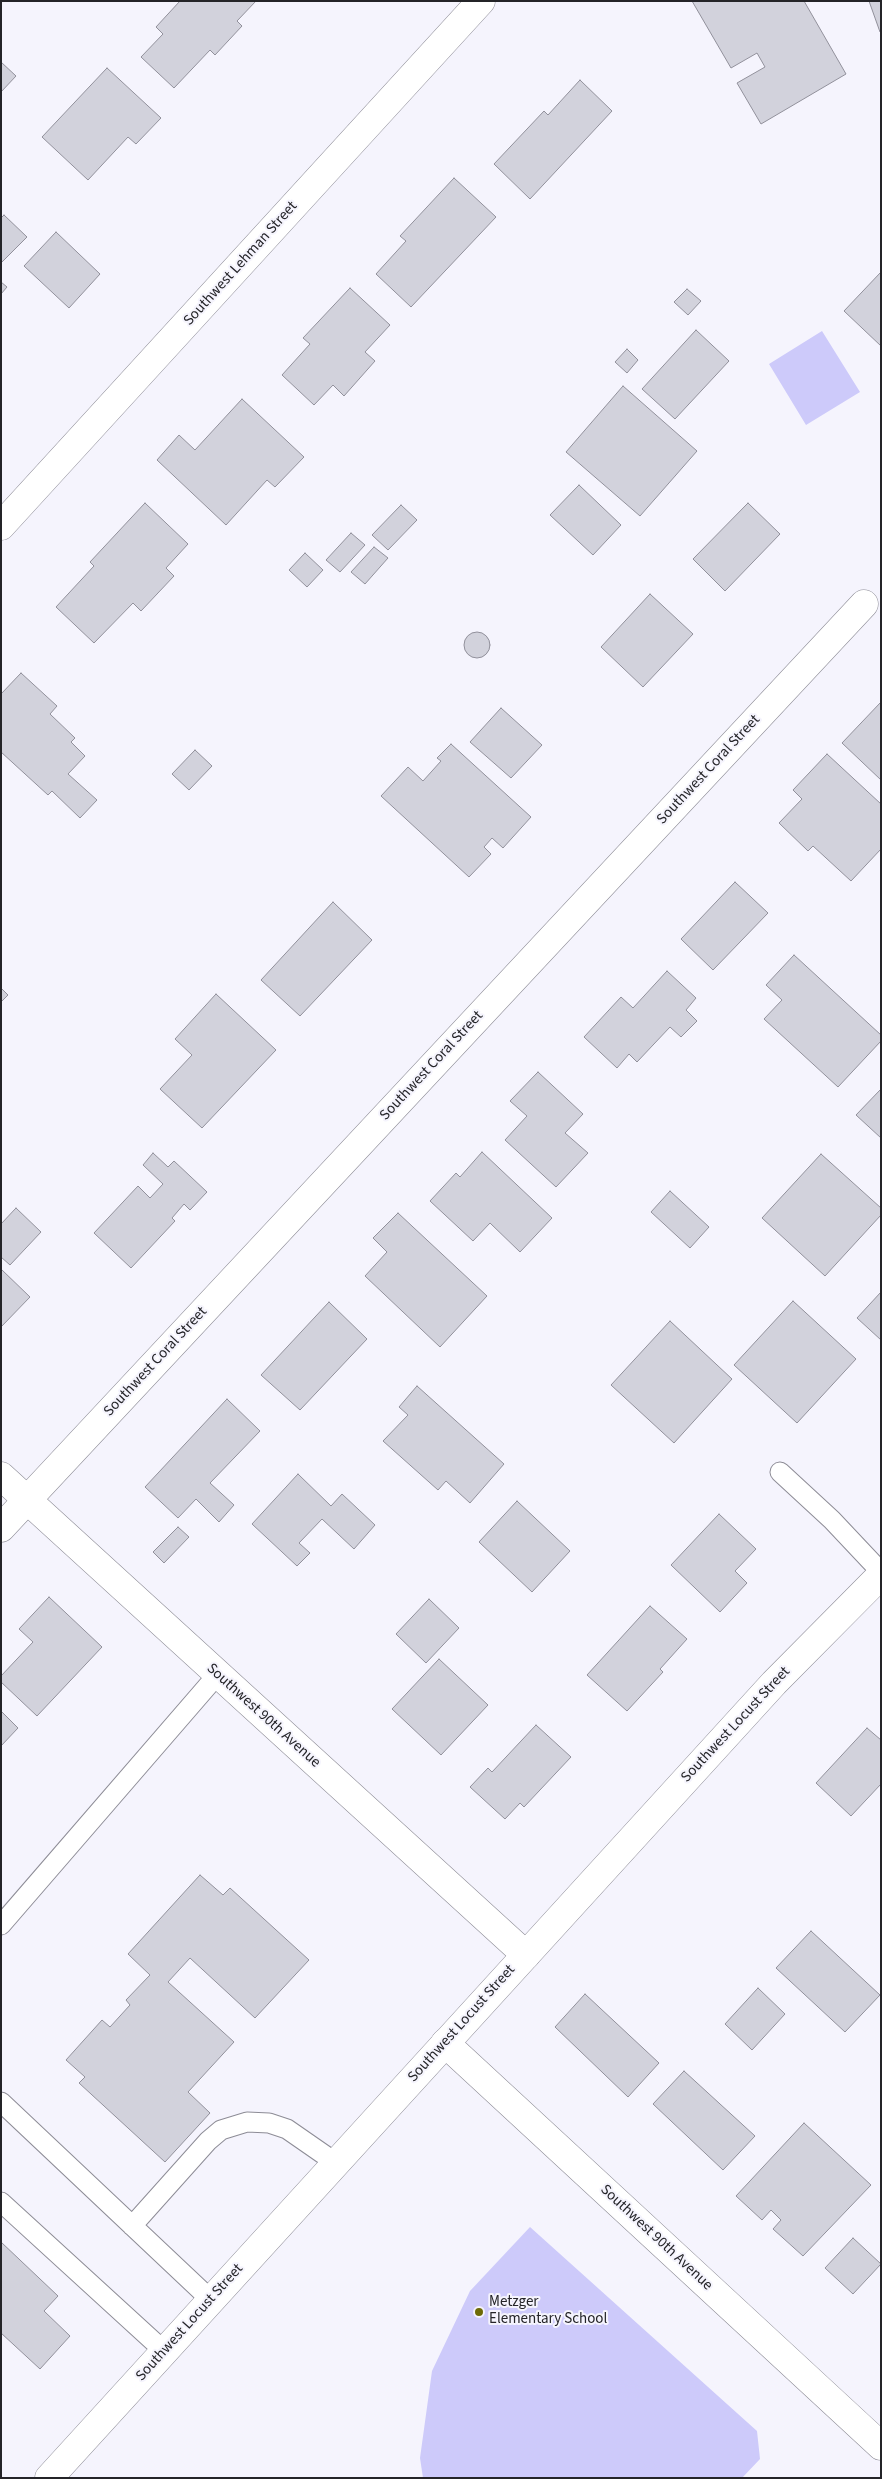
<!DOCTYPE html>
<style>
body{margin:0}
#map{position:relative;width:882px;height:2479px;overflow:hidden;background:#f5f4fd;font-family:"Source Sans 3",sans-serif}
canvas{display:block}
.frame{position:absolute;inset:0;border:2px solid #242428;pointer-events:none}
</style>
<div id="map">
<canvas width="882" height="2479"></canvas>
<div class="frame"></div>
</div>
<script>
const ctx = document.querySelector('canvas').getContext('2d');
ctx.lineJoin = 'round';
function fill(path, color) {
  ctx.fillStyle = color;
  ctx.fill(path, 'evenodd');
}
function poly(rows) {
  const path = new Path2D();
  for (const r of rows) {
    if (r.length === 3) {
      path.moveTo(r[0] + r[2], r[1]);
      path.arc(r[0], r[1], r[2], 0, 2 * Math.PI);
      continue;
    }
    path.moveTo(r[0], r[1]);
    for (let i = 2; i < r.length; i += 2) path.lineTo(r[i], r[i + 1]);
  }
  return path;
}
function trace(path, color, width, dash) {
  ctx.strokeStyle = color;
  ctx.lineWidth = width;
  ctx.lineCap = dash ? 'butt' : 'round';
  ctx.setLineDash(dash || []);
  ctx.stroke(path);
}
function drawText(font, color, halo, rows, align = 'center') {
  ctx.font = font + ' "Source Sans 3",sans-serif';
  ctx.lineWidth = 4;
  ctx.setLineDash([]);
  ctx.textBaseline = 'middle';
  ctx.strokeStyle = halo;
  ctx.fillStyle = color;
  for (const [text, x, y, turn = 0] of rows) {
    ctx.save();
    ctx.translate(x, y);
    ctx.rotate((+turn || 0) * Math.PI / 180);
    ctx.textAlign = isNaN(turn) ? turn : align;
    if (halo) ctx.strokeText(text, 0, 0);
    ctx.fillText(text, 0, 0);
    ctx.restore();
  }
}
const green = poly([
 [822,331,860,392,806,425,769,364],
 [530,2227,757,2431,760,2459,742,2478,423,2478,420,2458,432,2371,470,2291]
]);
const building = poly([
 [180,1,256,1,237,21,242,26,215,55,210,50,174,88,141,57,163,34,156,27,180,1],
 [692,1,804,1,846,74,761,124,737,83,765,67,757,53,731,68,692,1],
 [869,1,881,1,881,32,880,32,869,1],
 [1,62,16,76,1,92,1,62],
 [107,68,161,118,136,144,128,137,88,180,42,137,107,68],
 [580,80,612,111,530,199,494,164,544,111,548,115,580,80],
 [454,178,496,217,411,307,376,274,406,241,400,236,454,178],
 [4,215,27,237,1,263,1,218,4,215],
 [56,232,100,274,69,308,24,266,56,232],
 [881,272,881,346,844,311,881,272],
 [1,282,7,287,1,294,1,282],
 [350,288,390,325,365,352,375,361,344,396,333,385,314,405,282,375,310,344,303,338,350,288],
 [687,289,701,301,688,315,674,302,687,289],
 [696,330,729,361,675,419,642,389,696,330],
 [627,349,638,360,627,373,615,362,627,349],
 [623,386,697,451,640,516,566,452,623,386],
 [242,399,304,457,275,487,267,480,226,525,157,460,179,435,195,450,242,399],
 [579,485,621,525,593,555,550,515,579,485],
 [145,503,188,544,166,568,174,576,141,611,133,603,94,643,56,607,94,566,90,562,145,503],
 [748,503,780,534,725,591,693,559,748,503],
 [401,505,417,520,388,550,372,535,401,505],
 [351,533,365,545,340,572,326,560,351,533],
 [374,547,388,558,365,584,351,572,374,547],
 [305,553,323,570,307,587,289,570,305,553],
 [650,594,693,634,643,687,601,647,650,594],
 [477,645,13],
 [21,673,57,706,50,714,75,738,71,742,85,756,68,774,97,800,80,818,52,791,48,795,1,752,1,694,21,673],
 [881,702,881,780,842,743,881,702],
 [501,708,542,745,511,778,470,742,501,708],
 [451,744,531,817,503,848,492,838,484,847,491,854,469,877,381,796,408,767,423,781,441,761,437,758,451,744],
 [195,750,212,766,189,790,172,774,195,750],
 [827,754,881,804,881,849,851,881,813,846,808,851,779,823,802,799,793,790,827,754],
 [735,882,768,913,713,970,681,939,735,882],
 [333,902,372,940,300,1016,261,980,333,902],
 [794,955,881,1035,881,1041,838,1087,764,1019,782,1000,766,985,794,955],
 [667,971,696,998,686,1010,697,1021,681,1037,670,1027,637,1062,629,1054,617,1068,584,1037,621,997,633,1008,667,971],
 [1,988,8,995,1,1002,1,988],
 [216,994,276,1050,202,1128,160,1089,192,1055,175,1039,216,994],
 [538,1072,583,1114,565,1133,588,1153,556,1187,505,1140,527,1116,510,1101,538,1072],
 [881,1089,881,1138,856,1115,881,1089],
 [482,1152,552,1218,520,1252,490,1223,473,1241,430,1201,456,1173,460,1177,482,1152],
 [153,1153,168,1167,174,1161,207,1192,190,1210,184,1204,172,1218,175,1221,131,1268,94,1233,138,1186,150,1198,163,1184,143,1165,153,1153],
 [821,1154,881,1208,881,1215,825,1276,762,1218,821,1154],
 [670,1191,709,1227,690,1248,651,1212,670,1191],
 [16,1208,41,1232,10,1265,1,1257,1,1224,16,1208],
 [398,1213,487,1296,440,1347,365,1276,387,1252,373,1238,398,1213],
 [1,1269,30,1297,1,1327,1,1269],
 [881,1292,881,1340,857,1318,881,1292],
 [793,1301,856,1359,797,1423,734,1365,793,1301],
 [329,1302,367,1339,300,1410,261,1375,329,1302],
 [670,1321,732,1379,674,1443,611,1385,670,1321],
 [417,1386,504,1464,470,1503,446,1481,438,1490,383,1441,408,1415,399,1407,417,1386],
 [227,1399,260,1431,210,1483,234,1505,219,1522,196,1499,178,1518,145,1487,227,1399],
 [298,1474,331,1506,342,1494,375,1525,354,1549,322,1519,299,1543,310,1553,297,1566,252,1524,298,1474],
 [517,1501,570,1551,532,1592,479,1542,517,1501],
 [719,1514,756,1549,735,1571,747,1583,720,1612,671,1565,719,1514],
 [178,1527,189,1537,164,1563,153,1552,178,1527],
 [49,1597,102,1647,37,1716,1,1682,1,1676,33,1642,19,1629,49,1597],
 [429,1599,459,1628,426,1663,396,1634,429,1599],
 [650,1606,687,1639,660,1669,663,1672,627,1711,587,1675,650,1606],
 [439,1659,488,1705,441,1755,392,1709,439,1659],
 [1,1711,18,1728,1,1746,1,1711],
 [536,1725,571,1757,524,1807,520,1803,505,1819,470,1787,488,1768,492,1772,536,1725],
 [867,1728,881,1740,881,1784,851,1816,816,1783,867,1728],
 [200,1875,223,1895,230,1888,309,1960,255,2018,190,1958,168,1982,234,2042,188,2092,210,2113,165,2162,79,2083,85,2077,66,2060,102,2020,110,2027,130,2005,126,2000,150,1975,128,1954,200,1875],
 [811,1931,880,1995,845,2032,776,1968,811,1931],
 [758,1988,785,2014,752,2050,725,2024,758,1988],
 [585,1994,659,2063,628,2097,555,2027,585,1994],
 [684,2071,755,2136,723,2170,653,2104,684,2071],
 [804,2123,871,2185,803,2256,773,2229,781,2220,771,2210,762,2220,736,2196,804,2123],
 [853,2238,881,2264,853,2294,825,2268,853,2238],
 [1,2242,58,2296,44,2311,70,2336,40,2369,1,2333,1,2242]
]);
const lane = poly([
 [780,1472,832,1520,881,1572],
 [1,1925,218,1674],
 [1,2102,211,2300],
 [1,2202,164,2351],
 [132,2226,208,2141,221,2130,247,2122,269,2123,287,2129,336,2163]
]);
const street = poly([
 [1,526,481,1],
 [1,1476,526,1955],
 [1,1528,864,604],
 [445,2043,881,2446]
]);
const secondary = poly([
 [49,2478,774,1683,881,1575]
]);
const markers = [
 [479,2312,5,"#6d6a07"]
];
const streetNames = [
 ["Southwest Lehman Street",241,264,-48],
 ["Southwest Coral Street",709,770,-47],
 ["Southwest Coral Street",432,1066,-47],
 ["Southwest Coral Street",156,1362,-47],
 ["Southwest 90th Avenue",263,1716,42],
 ["Southwest Locust Street",736,1725,-47],
 ["Southwest Locust Street",462,2024,-48],
 ["Southwest 90th Avenue",656,2238,43],
 ["Southwest Locust Street",190,2323,-48]
];
const poiNames = [
 ["Metzger",489,2303],
 ["Elementary School",489,2320]
];
fill(green, '#cdcafa');
fill(building, '#d2d2dc');
trace(building, '#91909b', 1);
trace(lane, '#8d8c96', 21);
trace(street, '#8d8c96', 29);
trace(secondary, '#8d8c96', 29);
trace(lane, '#fff', 19);
trace(street, '#fff', 28);
trace(secondary, '#fff', 28);
for (const [x, y, r, color] of markers) {
  const dot = new Path2D();
  dot.arc(x, y, r, 0, 2 * Math.PI);
  ctx.fillStyle = color;
  ctx.fill(dot);
  trace(dot, '#f5f4fd', 2);
}
drawText('15px', '#242428', '#f5f4fd', streetNames);
drawText('15px', '#242428', '#f5f4fd', poiNames, 'left');
</script>
